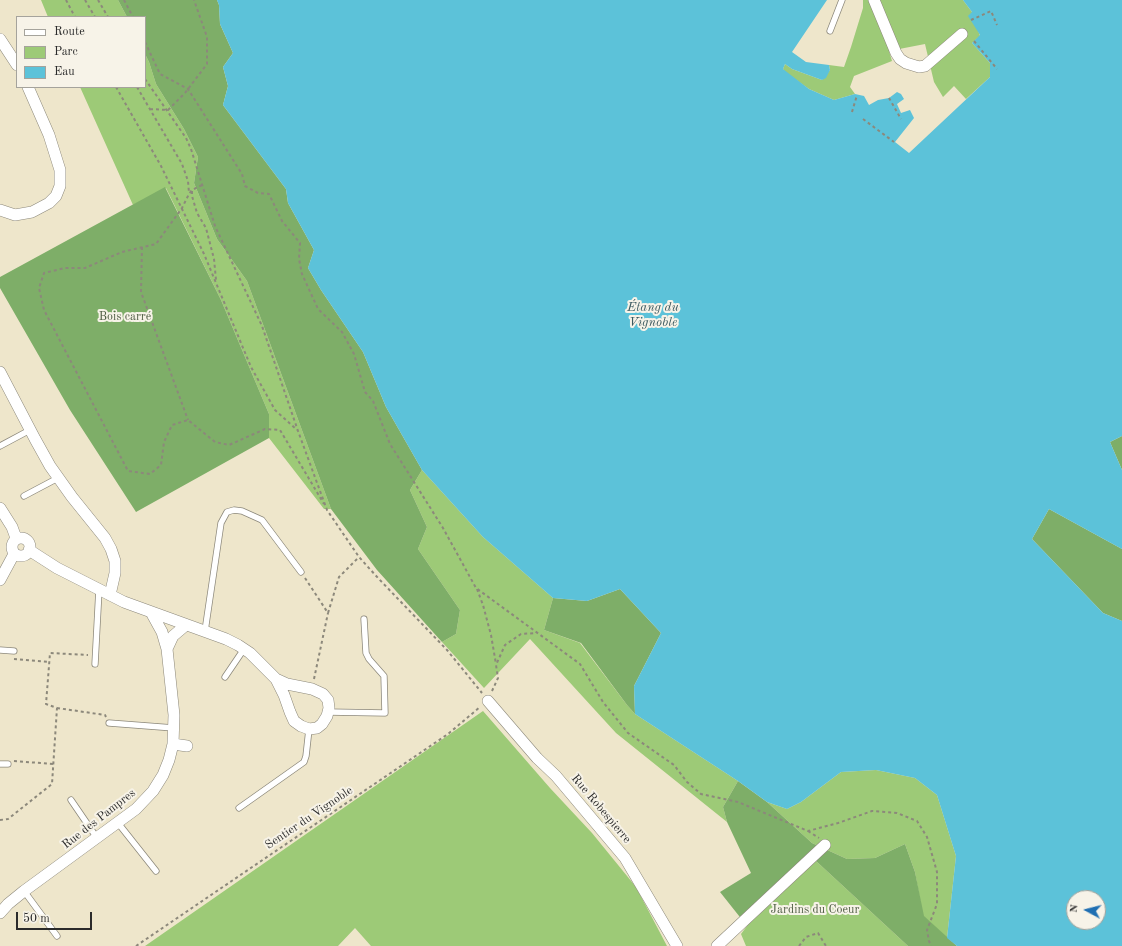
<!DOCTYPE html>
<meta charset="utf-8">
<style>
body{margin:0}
#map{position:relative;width:1122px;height:946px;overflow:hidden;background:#eee6cb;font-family:"Old Standard TT",serif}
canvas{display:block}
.legend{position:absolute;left:16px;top:16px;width:130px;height:72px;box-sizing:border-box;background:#f7f3e8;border:1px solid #a5a39c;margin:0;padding:5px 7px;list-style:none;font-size:12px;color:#2b2b2b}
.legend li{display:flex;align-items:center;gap:8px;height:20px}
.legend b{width:20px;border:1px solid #a5a39c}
.north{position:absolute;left:1066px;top:890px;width:40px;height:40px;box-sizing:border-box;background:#f7f3e8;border:1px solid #a5a39c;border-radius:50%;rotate:277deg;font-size:11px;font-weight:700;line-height:16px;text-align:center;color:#2b2b2b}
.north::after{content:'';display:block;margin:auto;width:14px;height:18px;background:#1f6fb2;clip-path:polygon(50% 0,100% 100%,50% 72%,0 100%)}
.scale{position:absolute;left:16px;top:912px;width:76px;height:18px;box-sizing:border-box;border:2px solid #2b2b2b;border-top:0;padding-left:5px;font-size:12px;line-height:14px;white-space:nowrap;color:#2b2b2b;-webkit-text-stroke:3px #f7f3e8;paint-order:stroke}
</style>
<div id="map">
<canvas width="1122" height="946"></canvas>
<ul class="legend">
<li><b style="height:5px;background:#fff"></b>Route</li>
<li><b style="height:11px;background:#9dca77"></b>Parc</li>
<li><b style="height:11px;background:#5cc2d9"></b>Eau</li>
</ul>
<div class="north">N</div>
<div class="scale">50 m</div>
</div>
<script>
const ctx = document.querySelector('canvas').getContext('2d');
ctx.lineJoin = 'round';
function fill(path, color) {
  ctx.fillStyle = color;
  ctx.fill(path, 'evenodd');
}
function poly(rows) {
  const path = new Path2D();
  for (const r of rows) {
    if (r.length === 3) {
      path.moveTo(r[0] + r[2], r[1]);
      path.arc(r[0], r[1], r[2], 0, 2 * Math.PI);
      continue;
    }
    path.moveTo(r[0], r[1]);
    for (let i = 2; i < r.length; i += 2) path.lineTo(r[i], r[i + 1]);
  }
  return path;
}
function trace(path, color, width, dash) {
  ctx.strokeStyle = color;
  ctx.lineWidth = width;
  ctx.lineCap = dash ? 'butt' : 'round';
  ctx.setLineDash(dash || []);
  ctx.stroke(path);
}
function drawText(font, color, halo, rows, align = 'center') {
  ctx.font = font + ' "Old Standard TT",serif';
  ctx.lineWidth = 4;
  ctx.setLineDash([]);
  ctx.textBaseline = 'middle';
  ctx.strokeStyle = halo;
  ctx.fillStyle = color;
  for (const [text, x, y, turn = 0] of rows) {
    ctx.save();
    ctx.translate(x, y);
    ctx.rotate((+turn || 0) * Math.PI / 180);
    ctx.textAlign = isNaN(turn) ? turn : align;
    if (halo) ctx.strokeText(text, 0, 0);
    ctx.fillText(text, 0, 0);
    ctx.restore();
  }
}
const green = poly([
 [41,0,118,0,127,17,48,17],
 [863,0,963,0,972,12,980,36,972,43,990,63,990,77,966,99,954,86,943,97,934,82,925,44,889,51,892,61,854,76,850,87,855,94,834,100,809,89,785,72,783,69,785,64,792,69,822,80,830,70,829,65,844,67,851,47,863,8],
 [145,54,149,62,156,84,184,129,198,157,194,183,217,239,247,281,331,509,324,509,269,438,269,414,221,300,166,188,133,205,80,87,145,87],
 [422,470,483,537,553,598,544,630,580,643,627,705,635,714,738,781,723,807,727,822,616,733,530,639,484,688,442,642,456,634,460,610,418,549,427,527,410,490],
 [483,711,550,788,592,833,636,887,667,946,371,946,355,928,338,946,145,946],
 [876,770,915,778,937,795,956,856,947,938,923,916,915,872,905,844,875,858,847,859,812,843,767,802,787,809,801,802,841,772],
 [816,861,908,946,746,946,741,934,747,926]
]);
const forest = poly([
 [118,0,217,0,219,5,220,24,233,53,223,67,228,86,223,105,286,189,288,203,314,250,308,268,321,290,363,352,386,407,422,470,410,490,427,527,418,549,460,610,456,634,442,642,377,570,331,509,247,281,217,239,194,183,198,157,184,129,156,84,149,62,145,54,145,17,127,17],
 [165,187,221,300,269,414,269,438,136,512,70,410,0,288,0,277],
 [1122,436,1122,470,1110,442],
 [1049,509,1122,549,1122,621,1103,613,1032,539],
 [620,589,661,633,634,686,635,714,627,705,581,643,544,630,553,598,587,601],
 [738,781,767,802,812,843,847,859,875,858,905,844,915,872,924,916,957,946,908,946,816,861,747,926,720,892,751,873,727,822,723,807]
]);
const water = poly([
 [217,0,827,0,792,52,806,62,829,65,830,70,826,78,822,80,792,69,785,64,783,69,809,89,834,100,855,94,864,96,869,105,878,100,889,98,897,92,901,94,904,99,897,104,901,113,910,110,914,118,895,142,909,153,990,77,990,63,972,43,980,35,968,16,972,12,963,0,1122,0,1122,436,1110,442,1122,470,1122,549,1049,509,1032,539,1103,613,1122,621,1122,946,957,946,947,938,956,856,937,795,915,778,876,770,841,772,801,802,787,809,767,802,738,781,635,714,634,686,661,633,620,589,587,601,553,598,483,537,422,470,386,407,363,352,321,290,308,268,314,250,288,203,286,189,223,105,228,86,223,67,233,53,220,24,219,5],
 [1074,898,1098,898,1098,922,1074,922]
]);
const path = poly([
 [66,0,75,17],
 [85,0,95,17],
 [98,0,108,17],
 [124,0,133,17],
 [971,20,991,11,997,25],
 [974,41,997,69],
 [145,42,160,74,188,89,242,174,245,186,258,193,269,194,282,221,300,243,299,259,302,274,318,309,342,332,354,354,365,392,373,401,390,444,443,528,476,588,580,664,603,702,628,733,674,765,687,782,701,794,738,802,808,831,838,823,872,811,897,813,917,821,927,837,937,872,937,904,927,930,929,941,931,946],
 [145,79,186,138,191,149,215,226,262,326,298,431,327,510,359,557,378,578,447,650,482,693],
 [116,87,161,166,204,254,251,367,275,410,297,430],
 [137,87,182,164,188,181,189,193],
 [889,98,901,119],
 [150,109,168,110,185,93,207,64,207,37,194,0],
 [852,112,857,95],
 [863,119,894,142],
 [202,185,192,190,189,194,182,208,156,244,122,252,85,268,65,268,44,273,39,288,44,310,128,471,150,474,161,465,164,442,172,425,188,420,215,442,229,445,265,429,280,430,324,504],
 [192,191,192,196,197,213,206,228,214,259,216,280],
 [142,247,141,292,188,420],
 [305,578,328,613,339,577,359,557],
 [477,589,483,605,491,635,496,664],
 [14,659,49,662],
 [314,679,328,613],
 [492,691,498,678,496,665,505,645,521,634,536,633],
 [57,708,105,715,106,717],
 [14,761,53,764],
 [0,820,8,819,52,784,57,708,46,704,50,653,88,655],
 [808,831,819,838],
 [136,946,448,734,480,707],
 [799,946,806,937,818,933,826,946]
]);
const service = poly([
 [830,31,842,0],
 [0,446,30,430],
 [24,496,58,478],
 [205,631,221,523,227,512,234,510,242,511,262,520,301,572],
 [0,650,14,651],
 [95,664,99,589],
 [225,677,244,649],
 [328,712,385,713,384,676,369,659,366,653,364,619],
 [109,723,174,728],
 [0,764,8,764],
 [71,800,97,838],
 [239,808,304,762,306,756,309,729],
 [118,823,156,871],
 [24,891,57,936]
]);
const minor = poly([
 [874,0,896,53,900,59,906,63,919,67,925,66,962,34],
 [0,39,17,65],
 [0,210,15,215,32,212,49,203,56,196,60,186,60,170,49,135,28,87],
 [0,372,35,439,50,466,72,497,105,538,111,549,115,561,115,573,110,595],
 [0,508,12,527,16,538],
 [21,547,9],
 [29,550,57,568,124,602,226,639,238,645,250,653,276,679,284,695,290,712,294,721,301,726,309,729,317,728,322,724,327,716,329,708,328,700,323,694,312,689,287,684,276,679],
 [0,580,14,554],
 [167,649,173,636,186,625],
 [488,701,537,758,556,776,625,858,677,946],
 [173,744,187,746],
 [0,913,8,904,24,891,136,809,153,791,163,775,169,760,173,744,174,715,167,649,162,632,151,612],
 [717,946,825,845]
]);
const parkNames = [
 ["Bois carré",125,317],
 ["Jardins du Coeur",815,910]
];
const streetNames = [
 ["Rue Robespierre",601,809,50],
 ["Sentier du Vignoble",309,818,-34],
 ["Rue des Pampres",99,819,-38]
];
const waterNames = [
 ["Étang du",653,308],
 ["Vignoble",653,323]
];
fill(green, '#9dca77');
fill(forest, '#7eae68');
fill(water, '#5cc2d9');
trace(service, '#8c887b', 7);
trace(minor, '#8c887b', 12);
trace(path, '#8c887b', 2, [3, 3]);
trace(service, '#fff', 5.5);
trace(minor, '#fff', 11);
drawText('12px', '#4d5b42', '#f7f3e8', parkNames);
drawText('12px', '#2b2b2b', '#f7f3e8', streetNames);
drawText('italic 13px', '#3a585f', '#f7f3e8', waterNames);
</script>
